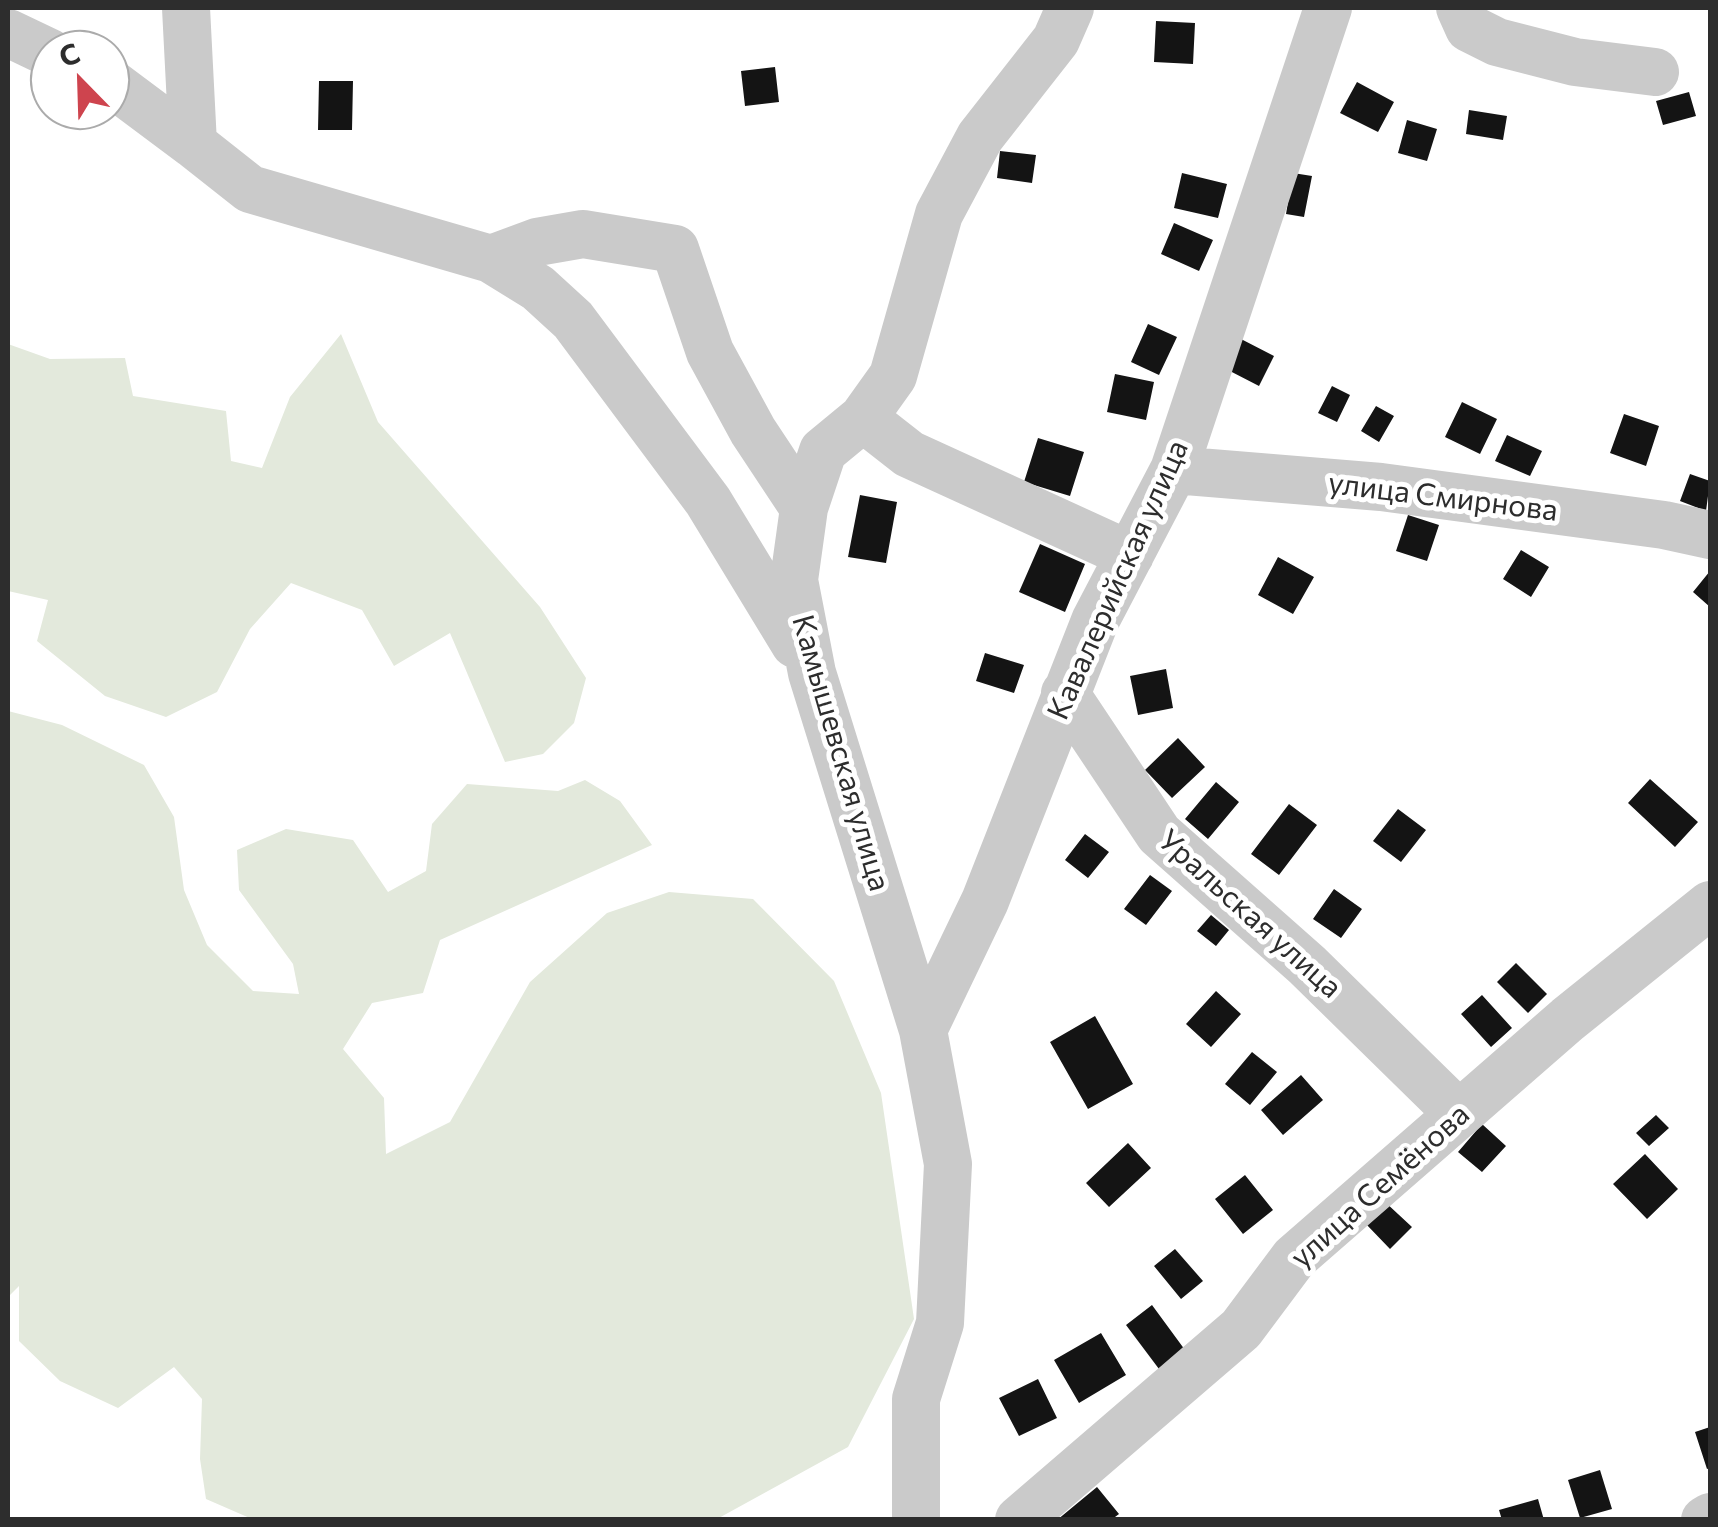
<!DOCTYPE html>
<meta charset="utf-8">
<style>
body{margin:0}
#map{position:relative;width:1718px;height:1527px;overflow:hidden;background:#fff;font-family:Commissioner,sans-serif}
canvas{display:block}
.frame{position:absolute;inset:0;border:10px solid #2d2d2d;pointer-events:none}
.north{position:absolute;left:30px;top:30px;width:100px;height:100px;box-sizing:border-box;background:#fff;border:2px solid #ababab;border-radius:50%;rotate:337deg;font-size:28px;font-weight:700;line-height:40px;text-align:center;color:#2d2d2d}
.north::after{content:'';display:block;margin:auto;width:35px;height:45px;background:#ce444e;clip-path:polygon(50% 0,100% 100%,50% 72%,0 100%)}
</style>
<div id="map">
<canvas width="1718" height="1527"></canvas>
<div class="frame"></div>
<div class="north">С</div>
</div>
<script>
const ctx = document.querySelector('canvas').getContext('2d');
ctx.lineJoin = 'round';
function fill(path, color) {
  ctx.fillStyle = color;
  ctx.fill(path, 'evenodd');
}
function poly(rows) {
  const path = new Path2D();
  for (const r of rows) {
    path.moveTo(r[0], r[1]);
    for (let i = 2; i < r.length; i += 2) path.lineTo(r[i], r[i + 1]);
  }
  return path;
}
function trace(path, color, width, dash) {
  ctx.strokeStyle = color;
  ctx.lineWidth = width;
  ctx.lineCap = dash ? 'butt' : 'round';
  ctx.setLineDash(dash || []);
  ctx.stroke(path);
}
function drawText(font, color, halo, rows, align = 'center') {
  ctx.font = font + ' Commissioner,sans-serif';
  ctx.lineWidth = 10;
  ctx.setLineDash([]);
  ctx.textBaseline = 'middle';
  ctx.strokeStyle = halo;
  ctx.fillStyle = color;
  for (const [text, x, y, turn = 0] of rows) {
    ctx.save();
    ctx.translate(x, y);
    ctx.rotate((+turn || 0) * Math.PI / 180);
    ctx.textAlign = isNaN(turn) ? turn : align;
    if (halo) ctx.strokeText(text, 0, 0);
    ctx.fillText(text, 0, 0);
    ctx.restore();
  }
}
const green = poly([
 [341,334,378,422,540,607,586,678,574,723,543,754,505,762,450,633,394,666,362,610,291,583,250,629,217,692,166,717,105,696,37,641,48,600,8,591,8,344,50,359,125,358,133,396,226,411,231,461,262,468,290,397],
 [8,711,62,725,144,765,174,817,184,890,207,945,253,991,299,994,293,964,239,890,237,850,286,829,353,840,388,892,426,871,432,824,467,784,558,791,585,780,620,801,652,845,440,940,423,993,372,1003,343,1049,384,1098,386,1154,450,1122,530,982,607,913,669,892,753,899,834,981,881,1093,914,1319,848,1447,717,1519,252,1519,206,1499,200,1459,202,1399,174,1367,118,1408,60,1381,19,1341,19,1286,8,1297]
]);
const building = poly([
 [1156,21,1195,23,1193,64,1154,62],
 [775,67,779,102,745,106,741,71],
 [319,81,353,81,352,130,318,130],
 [1357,82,1394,102,1378,132,1340,113],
 [1689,92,1696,116,1663,125,1656,101],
 [1469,110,1507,116,1503,140,1466,134],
 [1407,120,1437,129,1427,161,1398,153],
 [1000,151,1036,155,1032,183,997,178],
 [1182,173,1227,184,1218,218,1174,208],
 [1293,173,1312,176,1304,217,1286,214],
 [1174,223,1213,240,1199,271,1161,254],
 [1148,324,1177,337,1159,375,1131,362],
 [1241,339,1274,356,1259,386,1226,369],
 [1115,374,1154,382,1146,420,1107,412],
 [1332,386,1350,395,1337,422,1318,413],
 [1462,402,1497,419,1480,454,1445,437],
 [1376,406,1394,416,1379,442,1361,431],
 [1624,414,1659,426,1646,466,1610,453],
 [1507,435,1542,451,1530,476,1495,461],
 [1038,438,1084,452,1070,496,1024,482],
 [1690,474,1710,481,1706,511,1680,501],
 [860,495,897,502,886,563,848,557],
 [1408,515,1439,525,1427,561,1396,551],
 [1040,544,1085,564,1065,612,1019,592],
 [1521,550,1549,567,1531,597,1503,579],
 [1278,557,1314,577,1293,614,1258,595],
 [1710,571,1710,607,1693,592],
 [985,653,1024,665,1014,693,976,681],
 [1166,669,1173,708,1138,715,1130,676],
 [1178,738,1205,767,1172,798,1145,770],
 [1650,779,1698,822,1675,847,1628,803],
 [1216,782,1239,802,1208,839,1185,819],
 [1289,804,1317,825,1279,875,1251,854],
 [1398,809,1426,830,1401,862,1373,841],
 [1085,834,1109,852,1088,878,1065,860],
 [1150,875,1172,891,1146,925,1124,909],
 [1334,889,1362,909,1341,938,1313,919],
 [1211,915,1229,930,1216,946,1197,931],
 [1516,963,1547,994,1528,1013,1497,982],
 [1216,991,1241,1014,1211,1047,1186,1024],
 [1482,995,1512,1028,1491,1047,1461,1014],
 [1095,1016,1133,1084,1088,1109,1050,1042],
 [1252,1052,1277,1072,1250,1105,1225,1084],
 [1301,1075,1323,1100,1283,1135,1261,1110],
 [1656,1115,1669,1128,1649,1146,1636,1133],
 [1482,1124,1506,1146,1482,1172,1458,1152],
 [1128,1143,1151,1168,1109,1207,1086,1183],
 [1645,1154,1678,1189,1647,1219,1613,1184],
 [1245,1175,1273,1210,1243,1234,1215,1199],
 [1384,1201,1412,1227,1390,1249,1365,1223],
 [1175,1249,1203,1281,1181,1299,1154,1266],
 [1152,1305,1185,1350,1159,1369,1126,1325],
 [1101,1333,1126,1375,1079,1403,1054,1360],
 [1038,1379,1057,1418,1019,1436,999,1398],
 [1710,1427,1710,1468,1707,1469,1695,1432],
 [1600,1470,1612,1509,1580,1518,1568,1480],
 [1097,1487,1119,1514,1111,1520,1057,1520],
 [1538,1499,1544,1520,1502,1520,1499,1510]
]);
const minor = poly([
 [186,8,193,144,250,189,491,259,538,288,573,320,708,501,795,644],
 [1460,8,1469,28,1497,42,1575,62,1655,72],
 [8,33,50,53],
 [110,82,193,144],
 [491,259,537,242,583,234,675,249,710,352,753,431,804,508],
 [863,418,909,454,1130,555],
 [1174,470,1381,487,1664,525,1710,535],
 [1065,693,1159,834,1307,965,1459,1114],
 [923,1030,985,901,1095,621,1174,470,1328,8],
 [916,1520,916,1399,940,1323,948,1164,923,1030,812,673,794,580,804,508,823,451,863,418,893,376,939,214,980,137,1056,40,1070,8],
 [1019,1520,1241,1329,1294,1258,1568,1019,1710,905],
 [1705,1520,1710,1517]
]);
const streetNames = [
 ["улица Смирнова",1443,497,7],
 ["Кавалерийская улица",1118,580,-66],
 ["Камышевская улица",841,753,74],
 ["Уральская улица",1250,914,42],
 ["улица Семёнова",1380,1186,-42]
];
fill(green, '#e3e9dc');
fill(building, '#141414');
trace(minor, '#cacaca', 48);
drawText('30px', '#2d2d2d', '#fff', streetNames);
</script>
